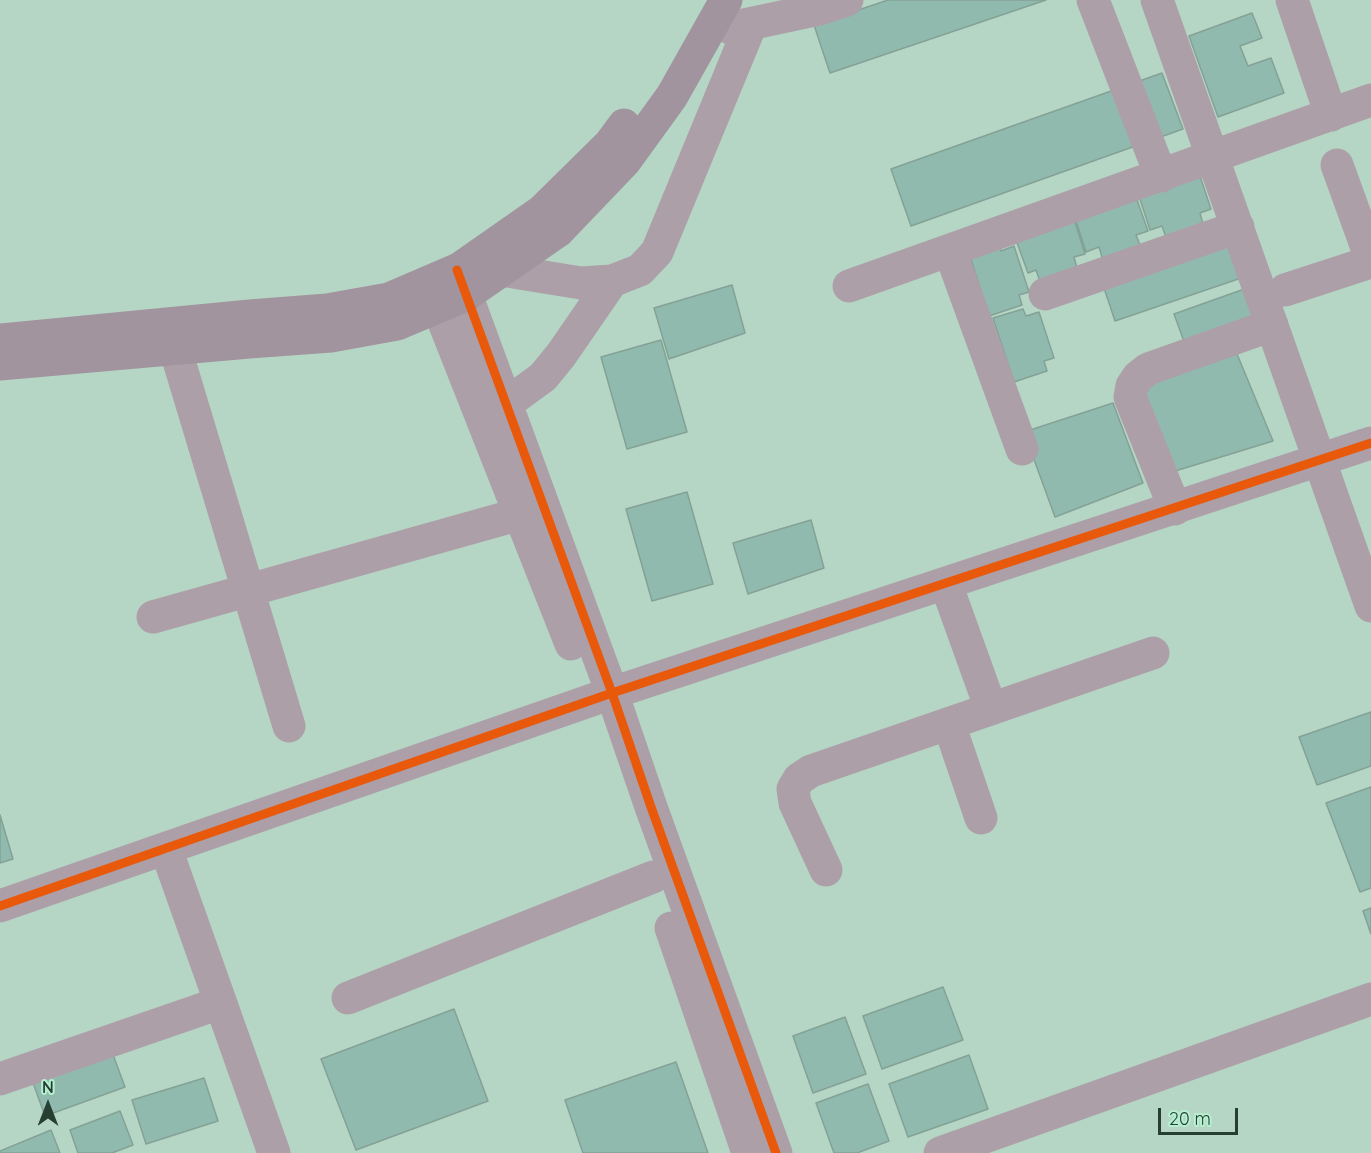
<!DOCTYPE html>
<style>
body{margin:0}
#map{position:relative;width:1371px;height:1153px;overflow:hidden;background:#b6d6c5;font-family:Quicksand,sans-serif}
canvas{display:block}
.north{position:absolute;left:18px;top:1075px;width:60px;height:60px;-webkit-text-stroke:4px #b5f1d1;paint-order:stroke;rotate:0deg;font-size:16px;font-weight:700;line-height:24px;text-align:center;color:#273f32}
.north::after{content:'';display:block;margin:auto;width:21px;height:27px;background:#273f32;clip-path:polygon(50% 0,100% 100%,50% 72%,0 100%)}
.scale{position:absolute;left:1158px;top:1108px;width:80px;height:27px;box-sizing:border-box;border:3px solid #273f32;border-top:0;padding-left:8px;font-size:18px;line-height:21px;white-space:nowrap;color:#273f32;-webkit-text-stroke:4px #b5f1d1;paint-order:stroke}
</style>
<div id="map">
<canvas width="1371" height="1153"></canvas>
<div class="north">N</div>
<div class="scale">20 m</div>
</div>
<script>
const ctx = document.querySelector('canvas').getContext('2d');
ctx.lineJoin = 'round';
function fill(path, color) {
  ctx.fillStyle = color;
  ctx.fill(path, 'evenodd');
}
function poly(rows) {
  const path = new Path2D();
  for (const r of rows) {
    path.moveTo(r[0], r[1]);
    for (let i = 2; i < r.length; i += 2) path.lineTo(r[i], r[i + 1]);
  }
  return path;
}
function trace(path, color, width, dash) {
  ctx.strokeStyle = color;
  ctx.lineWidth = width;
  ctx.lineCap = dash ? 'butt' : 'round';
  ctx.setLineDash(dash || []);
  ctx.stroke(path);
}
const building = poly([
 [888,0,1046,0,830,73,814,25,888,0],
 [1252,13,1262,38,1240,46,1248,66,1271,58,1284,93,1218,117,1189,36,1252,13],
 [1162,73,1183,129,911,226,891,169,1162,73],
 [1200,176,1211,209,1200,213,1203,224,1169,246,1162,226,1150,230,1139,196,1200,176],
 [1136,197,1148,231,1136,235,1140,245,1105,267,1099,247,1086,252,1075,218,1136,197],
 [1074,219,1085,254,1074,257,1077,268,1043,290,1036,270,1028,273,1016,240,1074,219],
 [1232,233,1247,276,1115,321,1101,279,1232,233],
 [998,243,1001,251,1014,246,1029,292,1019,295,1022,305,989,316,969,253,998,243],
 [732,285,745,333,669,359,654,308,732,285],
 [1250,287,1261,321,1186,347,1174,314,1250,287],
 [1023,309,1026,316,1039,312,1054,358,1044,361,1047,371,1014,382,993,318,1023,309],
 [661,340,687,432,627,449,601,357,661,340],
 [1237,354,1273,441,1172,472,1141,386,1237,354],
 [1113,403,1143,483,1055,517,1024,432,1113,403],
 [687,492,713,584,652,601,626,509,687,492],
 [811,520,824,568,748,594,733,543,811,520],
 [1371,712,1371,766,1317,785,1299,737,1371,712],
 [1371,787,1371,888,1360,892,1326,803,1371,787],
 [0,815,13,859,0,863,0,815],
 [1371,908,1371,934,1363,911,1371,908],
 [943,987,963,1040,882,1069,863,1016,943,987],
 [454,1009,488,1101,356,1150,321,1059,454,1009],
 [845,1017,866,1074,813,1093,793,1036,845,1017],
 [112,1052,125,1087,45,1116,32,1080,112,1052],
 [969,1055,988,1109,908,1137,889,1084,969,1055],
 [676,1062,708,1153,583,1153,565,1100,676,1062],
 [204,1078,218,1121,146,1144,132,1100,204,1078],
 [868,1084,889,1141,857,1153,834,1153,816,1103,868,1084],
 [120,1111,133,1145,112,1153,78,1153,70,1130,120,1111],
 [51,1130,60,1153,0,1153,0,1151,51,1130]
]);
const minor = poly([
 [1093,0,1161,176],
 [1157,0,1371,606],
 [1292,0,1331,115],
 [730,28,819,9,847,0],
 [1337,165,1371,259],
 [950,251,1022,449],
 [457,270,612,693,651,807,776,1153],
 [501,270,581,283,612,281,640,270,657,252,751,24],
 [430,282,438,307,571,644],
 [849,286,1371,100],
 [1285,290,1371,262],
 [1045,294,1238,227],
 [175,348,289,726],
 [506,404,543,377,561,355,612,281],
 [1175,509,1130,397,1132,386,1138,377,1148,369,1272,325],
 [946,584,991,709],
 [153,617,520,514],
 [949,724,981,818],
 [166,849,274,1153],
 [826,870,795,803,793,789,799,779,811,771,1153,653],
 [0,906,612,693,1371,443],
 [671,928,748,1153],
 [348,998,653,877],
 [0,1079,220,1003],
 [940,1153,1371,999]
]);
const major = poly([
 [0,340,250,316,327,310,389,299,459,269,542,211,610,144,624,125],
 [0,364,249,342,331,336,397,324,466,295,558,231,625,161,672,96,726,0]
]);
const cycleway = poly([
 [457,270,612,693,651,807,776,1153],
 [0,906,612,693,1371,443]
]);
fill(building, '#91baae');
trace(building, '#84a196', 1.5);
trace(minor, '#ad9fa8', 33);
trace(major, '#a1949e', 33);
trace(cycleway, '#e8590c', 9);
</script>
